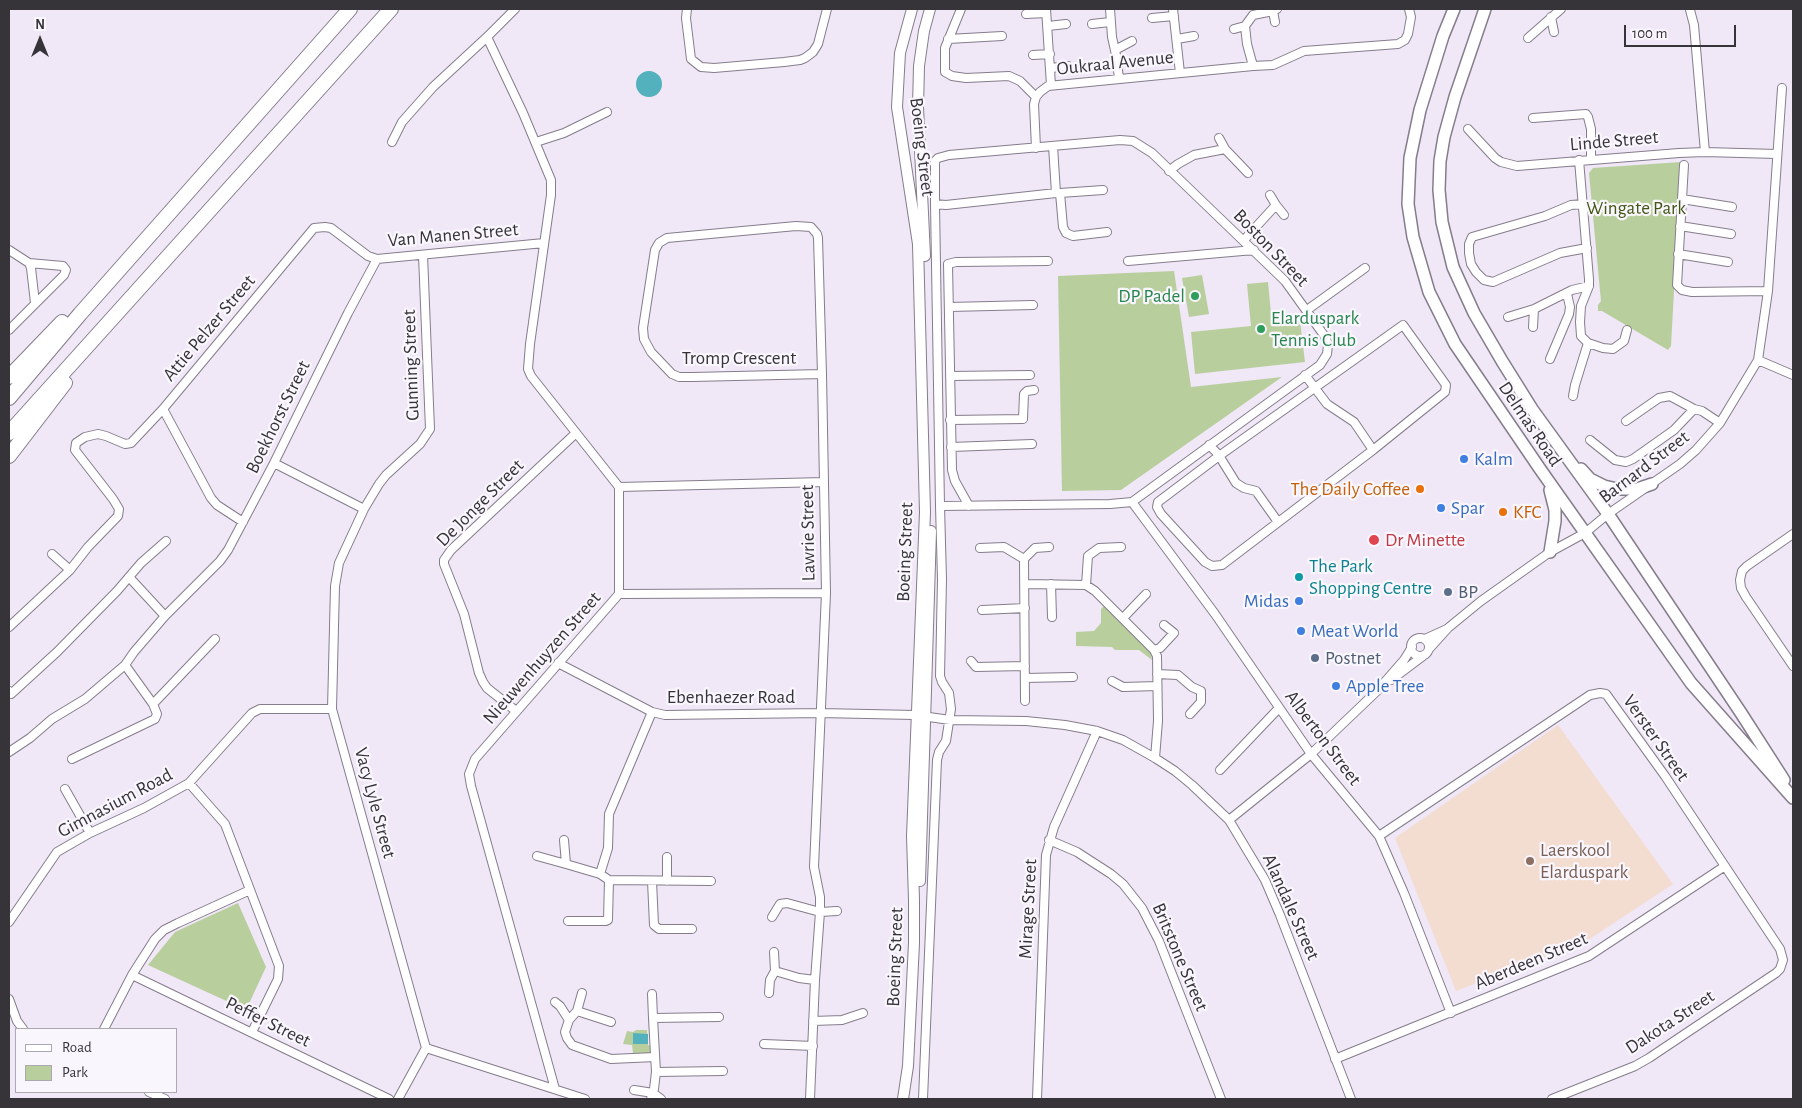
<!DOCTYPE html>
<style>
body{margin:0}
#map{position:relative;width:1802px;height:1108px;overflow:hidden;background:#f0e7f7;font-family:"Alegreya Sans",sans-serif}
canvas{display:block}
.frame{position:absolute;inset:0;border:10px solid #363339;pointer-events:none}
.legend{position:absolute;left:15px;top:1028px;width:162px;height:65px;box-sizing:border-box;background:#faf6fd;border:1px solid #aca8af;margin:0;padding:6px 9px;list-style:none;font-size:15px;color:#363339}
.legend li{display:flex;align-items:center;gap:10px;height:25px}
.legend b{width:25px;border:1px solid #aca8af}
.north{position:absolute;left:15px;top:15px;width:50px;height:50px;-webkit-text-stroke:4px #faf6fd;paint-order:stroke;rotate:0deg;font-size:14px;font-weight:700;line-height:20px;text-align:center;color:#363339}
.north::after{content:'';display:block;margin:auto;width:18px;height:22px;background:#363339;clip-path:polygon(50% 0,100% 100%,50% 72%,0 100%)}
.scale{position:absolute;left:1624px;top:25px;width:112px;height:22px;box-sizing:border-box;border:2px solid #363339;border-top:0;padding-left:6px;font-size:15px;line-height:18px;white-space:nowrap;color:#363339;-webkit-text-stroke:4px #faf6fd;paint-order:stroke}
</style>
<div id="map">
<canvas width="1802" height="1108"></canvas>
<div class="frame"></div>
<ul class="legend">
<li><b style="height:6px;background:#fff"></b>Road</li>
<li><b style="height:14px;background:#b9ce9d"></b>Park</li>
</ul>
<div class="north">N</div>
<div class="scale">100 m</div>
</div>
<script>
const ctx = document.querySelector('canvas').getContext('2d');
ctx.lineJoin = 'round';
function fill(path, color) {
  ctx.fillStyle = color;
  ctx.fill(path, 'evenodd');
}
function poly(rows) {
  const path = new Path2D();
  for (const r of rows) {
    if (r.length === 3) {
      path.moveTo(r[0] + r[2], r[1]);
      path.arc(r[0], r[1], r[2], 0, 2 * Math.PI);
      continue;
    }
    path.moveTo(r[0], r[1]);
    for (let i = 2; i < r.length; i += 2) path.lineTo(r[i], r[i + 1]);
  }
  return path;
}
function trace(path, color, width, dash) {
  ctx.strokeStyle = color;
  ctx.lineWidth = width;
  ctx.lineCap = dash ? 'butt' : 'round';
  ctx.setLineDash(dash || []);
  ctx.stroke(path);
}
function drawText(font, color, halo, rows, align = 'center') {
  ctx.font = font + ' "Alegreya Sans",sans-serif';
  ctx.lineWidth = 4.5;
  ctx.setLineDash([]);
  ctx.textBaseline = 'middle';
  ctx.strokeStyle = halo;
  ctx.fillStyle = color;
  for (const [text, x, y, turn = 0] of rows) {
    ctx.save();
    ctx.translate(x, y);
    ctx.rotate((+turn || 0) * Math.PI / 180);
    ctx.textAlign = isNaN(turn) ? turn : align;
    if (halo) ctx.strokeText(text, 0, 0);
    ctx.fillText(text, 0, 0);
    ctx.restore();
  }
}
const education = poly([
 [1558,725,1673,884,1588,940,1456,991,1395,838]
]);
const green = poly([
 [1681,162,1671,346,1668,350,1602,311,1598,311,1598,305,1601,301,1600,291,1589,173,1593,168],
 [1174,271,1191,387,1282,377,1121,490,1062,491,1058,276],
 [1202,275,1209,314,1189,317,1182,278],
 [1268,282,1272,324,1300,321,1305,362,1195,374,1191,332,1251,326,1247,284],
 [1104,606,1151,653,1152,660,1139,650,1115,650,1112,647,1076,646,1076,632,1094,631,1101,623,1101,609],
 [238,903,266,967,246,1010,148,965,175,932],
 [636,1030,647,1030,648,1045,650,1046,650,1053,649,1054,633,1053,632,1045,623,1044,627,1031,633,1032]
]);
const water = poly([
 [649,84,13],
 [633,1033,648,1034,648,1044,633,1044]
]);
const minor = poly([
 [687,9,686,18,691,59,701,67,714,68,784,62,800,60,805,58,813,52,818,44,827,9],
 [961,9,945,48,945,72,952,76,966,78,1009,76,1020,81,1036,97],
 [1046,9,1051,85],
 [1110,9,1112,37,1116,55,1119,78],
 [1173,9,1180,73],
 [1690,10,1694,25,1705,152],
 [1273,11,1275,22],
 [1026,14,1046,13],
 [1551,17,1554,32],
 [1152,18,1174,16],
 [1092,24,1110,22],
 [1048,26,1066,24],
 [1234,29,1245,26],
 [487,37,523,113,551,180,551,195,530,344,528,369,531,376,619,487,619,594,475,759,469,774,471,786,555,1089],
 [1528,38,1561,9],
 [948,39,1002,36],
 [1177,39,1194,36],
 [1115,50,1132,41],
 [1033,55,1050,54],
 [1098,66,1117,64],
 [1253,66,1247,44,1245,26,1253,15,1273,11,1277,9],
 [1051,68,1068,66],
 [1533,118,1586,114,1588,117,1591,129,1591,159],
 [1468,129,1495,158,1501,162,1517,166,1679,153,1705,152,1777,154],
 [1219,138,1225,149,1248,173],
 [392,142,402,122,433,87,487,37,515,9],
 [536,142,564,133,607,112],
 [1053,146,1056,193,1060,193,1063,227,1066,233,1073,236,1107,232],
 [1036,148,1034,104,1036,97,1040,92,1048,86,1253,66,1273,65,1304,51,1398,44,1405,40,1408,34,1411,17,1409,9],
 [1579,160,1589,279,1589,286,1581,306,1580,322,1581,336,1588,343,1603,348,1613,349,1624,341,1627,330],
 [1684,165,1677,285,1682,290,1692,292,1768,291],
 [1169,171,1178,164,1194,155,1225,149],
 [1060,193,1103,190],
 [1682,199,1732,207],
 [935,204,946,205,1056,193],
 [1583,204,1571,205,1545,216,1472,237,1469,244,1469,253,1471,264,1476,272,1484,280,1493,282,1560,253,1587,248],
 [1276,205,1284,215],
 [1680,226,1731,234],
 [1244,240,1276,205,1270,195],
 [9,250,29,263,31,268,35,303],
 [1678,254,1728,262],
 [1128,261,1254,250],
 [949,307,1033,305],
 [1307,310,1365,268],
 [1508,317,1534,309,1572,290,1589,286],
 [1403,325,1446,385,1445,392,1373,450,1222,565,1212,566,1205,562,1161,514,1157,507,1158,502,1219,456,1403,325],
 [1533,327,1534,309],
 [9,330,64,275,66,270,63,266,29,263],
 [1550,359,1569,314,1570,307,1567,294],
 [1758,360,1793,375],
 [1305,375,1327,404,1354,422,1373,450],
 [950,376,1030,375],
 [1573,396,1575,385,1588,343],
 [163,409,211,498,217,505,243,522],
 [950,420,1023,419,1024,394,1027,391,1034,390],
 [1626,421,1659,398,1670,396,1694,409,1702,411,1720,423],
 [1590,440,1615,460,1626,462,1633,459,1674,430,1694,409],
 [1209,445,1218,454,1236,483,1244,488,1256,491,1278,522],
 [951,447,1032,444],
 [274,463,364,509],
 [619,487,824,482],
 [1132,502,1215,614,1311,754,1379,836,1404,893,1451,1013],
 [969,506,955,481,952,470,948,264,956,262,1048,261],
 [1793,534,1747,566,1742,571,1740,580,1741,588,1746,597,1793,666],
 [980,548,1004,547,1024,559],
 [52,554,70,570],
 [129,577,165,616],
 [1025,584,1086,585,1095,591,1154,650,1157,656,1158,721,1155,758],
 [1051,584,1052,617],
 [1086,585,1088,556,1099,548,1121,547],
 [619,594,826,593],
 [982,610,1025,608],
 [1123,618,1146,594],
 [9,627,70,570,88,547,118,516,119,509,113,499,75,450,76,443,85,437,98,434,106,436,125,444,131,443,163,409,314,228,325,227,331,228,368,256,377,259,544,243],
 [1420,647,9],
 [1425,639,1447,629],
 [1429,649,1448,628,1481,601,1550,552,1585,533,1608,514,1680,464,1696,450,1720,423,1758,360,1768,291,1782,88],
 [1154,650,1160,648,1174,633,1164,625],
 [971,661,976,667,1025,666],
 [558,663,652,712,665,715,820,713,915,715,950,720,1026,721,1065,725,1097,731,1123,740,1155,758,1175,771,1192,785,1229,820,1265,880,1280,915,1351,1099],
 [125,665,153,704,215,639],
 [1157,674,1178,675,1192,687,1201,691,1201,702,1190,714],
 [1025,678,1073,677],
 [1391,680,1423,656],
 [1112,681,1123,687,1157,686],
 [9,691,11,694,57,652,117,591,141,563,166,541],
 [1025,701,1024,559,1035,548,1049,547],
 [516,711,487,688,483,682,479,673,464,614,444,564,444,560,451,550,576,433],
 [9,752,30,738,52,719,85,699,125,665,134,652,165,616,220,561,228,550,274,463,348,313,377,259],
 [72,759,155,719,157,714,153,704],
 [1220,770,1279,708],
 [189,783,225,824,279,966,278,979,252,1032],
 [65,789,90,833],
 [1229,820,1311,754,1376,692,1404,660,1412,647],
 [1379,836,1590,695,1600,693,1606,694,1665,776,1780,949,1783,960,1780,969,1776,973,1649,1058,1635,1066,1552,1099],
 [564,840,566,864,600,874,609,880,711,881],
 [1049,840,1077,852,1111,874,1123,884,1142,908,1159,941,1221,1099],
 [537,856,566,864],
 [667,857,667,881],
 [600,874,608,848,609,814,652,712],
 [652,881,654,925,659,929,692,929],
 [772,917,780,904,787,903,820,912,837,911],
 [568,921,606,921,608,920,609,880],
 [9,922,57,852,90,833,144,808,189,783,252,713,260,709,332,709],
 [774,952,775,971,799,978,815,980],
 [132,975,389,1099],
 [769,993,770,980,775,971],
 [652,994,653,1018],
 [9,999,17,1021,23,1029],
 [555,1002,560,1006,569,1020],
 [577,1011,582,993],
 [813,1021,842,1020,863,1013],
 [611,1022,577,1011,569,1020,565,1032,567,1038,572,1045,611,1059,655,1057],
 [104,1029,132,975,155,939,164,930,178,923,250,890],
 [764,1044,813,1046],
 [426,1048,585,1099],
 [1335,1059,1589,956,1725,866],
 [656,1072,723,1071],
 [634,1090,653,1093,661,1099],
 [149,1092,165,1099],
 [398,1099,426,1048,332,709,335,586,339,563,364,509,379,484,386,475,420,444,430,429,423,255],
 [651,1099,654,1089,656,1072,653,1018,719,1017],
 [810,1099,815,980,820,912,820,897,814,867,826,593,822,374,818,238,817,234,811,227,796,226,667,238,659,243,655,250,643,328,644,339,651,352,672,374,679,377,692,377,822,374],
 [923,1099,937,760,939,752,946,741,951,709,949,693,942,682,940,676,942,579,940,506,935,204,935,161,938,158,949,155,1120,140,1133,141,1152,153,1285,281,1326,338,1328,345,1327,354,1320,365,1132,502,1110,504,940,506],
 [1037,1099,1046,855,1054,827,1097,731]
]);
const secondary = poly([
 [925,256,918,107,919,66,924,31,930,9],
 [920,881,931,531],
 [903,1099,908,1066,914,943,914,900,912,836,925,512,918,244,897,107,900,53,912,9]
]);
const primary = poly([
 [1454,9,1443,36,1420,110,1410,158,1408,204,1413,237,1429,292,1455,344,1540,469,1691,683,1793,798],
 [1485,9,1455,97,1444,137,1440,161,1439,190,1442,222,1453,267,1474,313,1502,361,1532,409,1608,514,1741,713,1784,780],
 [1581,469,1590,479,1604,486,1617,489,1637,489,1652,484],
 [1550,490,1555,510,1555,521,1550,552]
]);
const motorway = poly([
 [9,377,62,322],
 [9,398,80,314,350,9],
 [9,433,391,9],
 [9,456,65,383]
]);
const markers = [
 [1195,296,5,"#2e9e5b"],
 [1261,329,5,"#2e9e5b"],
 [1464,459,5,"#3f7fe0"],
 [1420,489,5,"#e8710a"],
 [1441,508,5,"#3f7fe0"],
 [1503,512,5,"#e8710a"],
 [1374,540,6,"#e0444e"],
 [1299,577,5,"#0f9aa8"],
 [1448,592,5,"#5c6f8a"],
 [1299,601,5,"#3f7fe0"],
 [1301,631,5,"#3f7fe0"],
 [1315,658,5,"#5c6f8a"],
 [1336,686,5,"#3f7fe0"],
 [1530,861,5,"#8d6e63"]
];
const streetNames = [
 ["Oukraal Avenue",1115,63,-6],
 ["Linde Street",1614,141,-5],
 ["Boeing Street",922,147,83],
 ["Van Manen Street",453,235,-5],
 ["Boston Street",1271,248,46],
 ["Attie Pelzer Street",209,328,-50],
 ["Tromp Crescent",739,358],
 ["Gunning Street",411,365,-92],
 ["Boekhorst Street",278,417,-64],
 ["Delmas Road",1530,424,56],
 ["Barnard Street",1644,467,-37],
 ["De Jonge Street",480,503,-45],
 ["Lawrie Street",808,533,-91],
 ["Boeing Street",905,552,-88],
 ["Nieuwenhuyzen Street",542,658,-49],
 ["Ebenhaezer Road",731,697],
 ["Alberton Street",1323,738,53],
 ["Verster Street",1656,738,55],
 ["Gimnasium Road",115,803,-28],
 ["Vacy Lyle Street",375,803,75],
 ["Alandale Street",1291,907,66],
 ["Mirage Street",1028,909,-87],
 ["Boeing Street",895,957,-88],
 ["Britstone Street",1180,957,67],
 ["Aberdeen Street",1531,961,-23],
 ["Peffer Street",268,1022,26],
 ["Dakota Street",1670,1022,-33]
];
const parkNames = [
 ["Wingate Park",1636,208]
];
const leisureNames = [
 ["DP Padel",1185,296],
 ["Elarduspark",1271,318,"left"],
 ["Tennis Club",1271,340,"left"]
];
const shopNames = [
 ["Kalm",1474,459],
 ["Spar",1451,508],
 ["Midas",1289,601,"right"],
 ["Meat World",1311,631],
 ["Apple Tree",1346,686]
];
const foodNames = [
 ["The Daily Coffee",1410,489],
 ["KFC",1513,512,"left"]
];
const healthNames = [
 ["Dr Minette",1385,540]
];
const cultureNames = [
 ["The Park",1309,566],
 ["Shopping Centre",1309,588]
];
const serviceNames = [
 ["BP",1458,592],
 ["Postnet",1325,658]
];
const educationNames = [
 ["Laerskool",1540,850],
 ["Elarduspark",1540,872]
];
fill(education, '#f3dcd0');
fill(green, '#b9ce9d');
fill(water, '#53b0bd');
trace(minor, '#857d8b', 10);
trace(secondary, '#857d8b', 12);
trace(primary, '#857d8b', 14);
trace(motorway, '#857d8b', 16);
trace(minor, '#fff', 8);
trace(secondary, '#fff', 10);
trace(primary, '#fff', 11);
trace(motorway, '#fff', 14);
for (const [x, y, r, color] of markers) {
  const dot = new Path2D();
  dot.arc(x, y, r, 0, 2 * Math.PI);
  ctx.fillStyle = color;
  ctx.fill(dot);
  trace(dot, '#faf6fd', 2);
}
drawText('19px', '#363339', '#faf6fd', streetNames);
drawText('19px', '#415714', '#faf6fd', parkNames);
drawText('19px', '#27864d', '#faf6fd', leisureNames, 'right');
drawText('19px', '#366cbe', '#faf6fd', shopNames, 'left');
drawText('19px', '#c56008', '#faf6fd', foodNames, 'right');
drawText('19px', '#be3a42', '#faf6fd', healthNames, 'left');
drawText('19px', '#0d838f', '#faf6fd', cultureNames, 'left');
drawText('19px', '#4e5e75', '#faf6fd', serviceNames, 'left');
drawText('19px', '#785e54', '#faf6fd', educationNames, 'left');
</script>
